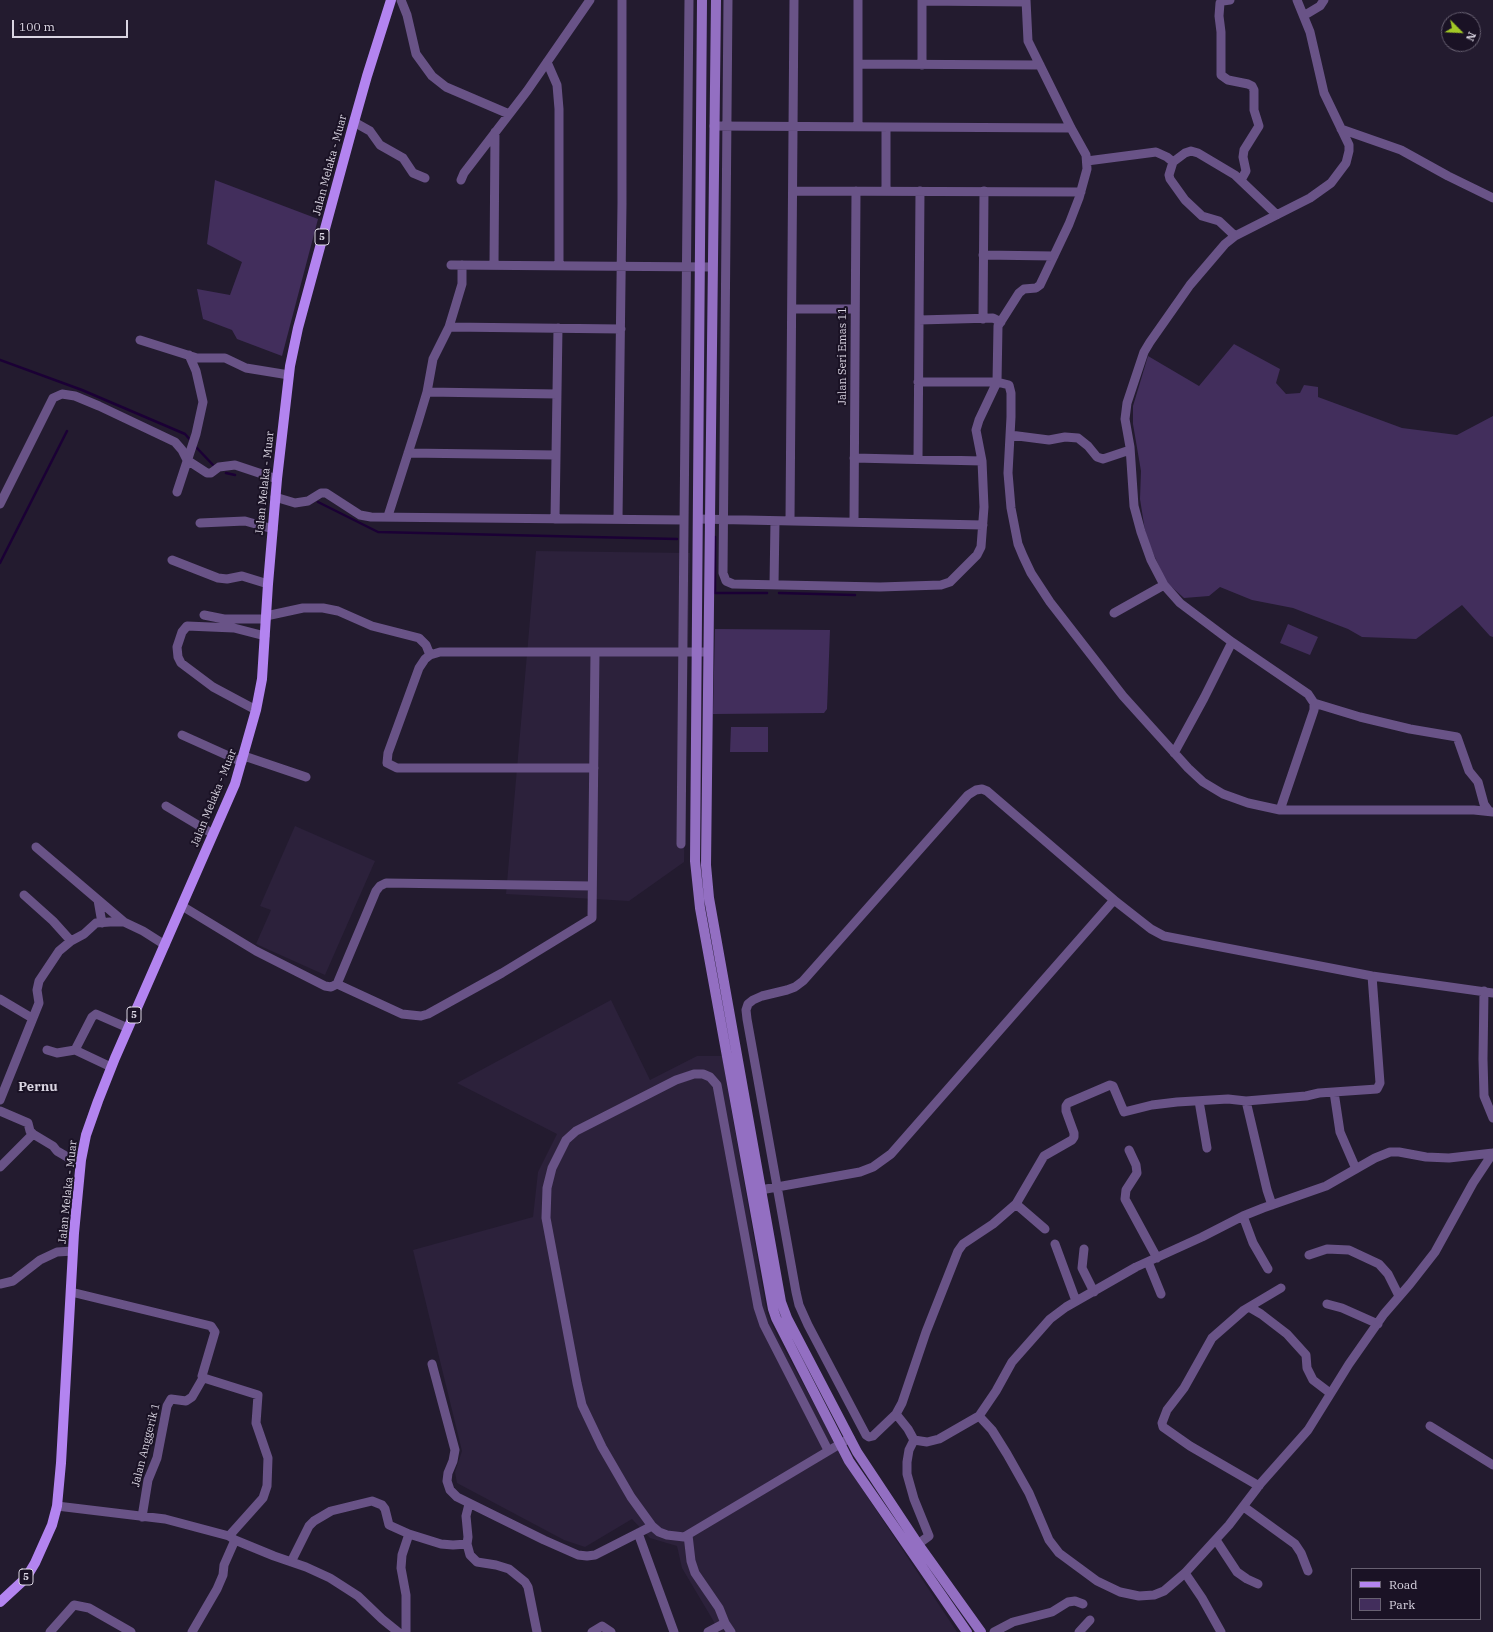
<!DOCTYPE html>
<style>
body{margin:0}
#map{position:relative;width:1493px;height:1632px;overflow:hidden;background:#231b2f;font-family:"IBM Plex Serif",serif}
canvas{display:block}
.legend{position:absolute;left:1351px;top:1568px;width:130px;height:52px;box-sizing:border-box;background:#1a1225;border:1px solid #676071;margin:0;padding:5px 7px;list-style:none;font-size:12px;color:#dad5e2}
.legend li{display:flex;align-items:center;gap:8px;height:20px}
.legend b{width:20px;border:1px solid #676071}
.north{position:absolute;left:1441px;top:12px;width:40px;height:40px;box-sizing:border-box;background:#1a1225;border:1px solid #676071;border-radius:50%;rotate:114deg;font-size:11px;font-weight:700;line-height:16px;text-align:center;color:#dad5e2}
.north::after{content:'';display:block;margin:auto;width:14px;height:18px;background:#a3c926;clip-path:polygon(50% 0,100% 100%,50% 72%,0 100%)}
.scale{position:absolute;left:12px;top:20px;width:116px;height:18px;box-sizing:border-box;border:2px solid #dad5e2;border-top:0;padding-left:5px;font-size:12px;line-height:14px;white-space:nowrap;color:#dad5e2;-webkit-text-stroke:3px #1a1225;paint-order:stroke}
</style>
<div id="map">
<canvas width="1493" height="1632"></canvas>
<ul class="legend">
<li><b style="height:5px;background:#b384f0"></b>Road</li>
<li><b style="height:11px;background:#422e5c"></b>Park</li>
</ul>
<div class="north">N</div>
<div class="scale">100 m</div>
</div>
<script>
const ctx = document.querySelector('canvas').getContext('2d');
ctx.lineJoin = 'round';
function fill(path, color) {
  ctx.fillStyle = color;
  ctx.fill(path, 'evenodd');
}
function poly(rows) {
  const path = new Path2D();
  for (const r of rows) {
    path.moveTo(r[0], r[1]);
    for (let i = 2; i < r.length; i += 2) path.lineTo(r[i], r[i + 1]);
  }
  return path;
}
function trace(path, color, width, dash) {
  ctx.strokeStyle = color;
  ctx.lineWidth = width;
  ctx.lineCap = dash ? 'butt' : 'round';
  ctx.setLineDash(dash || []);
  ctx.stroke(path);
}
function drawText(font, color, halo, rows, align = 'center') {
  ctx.font = font + ' "IBM Plex Serif",serif';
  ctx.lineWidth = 4;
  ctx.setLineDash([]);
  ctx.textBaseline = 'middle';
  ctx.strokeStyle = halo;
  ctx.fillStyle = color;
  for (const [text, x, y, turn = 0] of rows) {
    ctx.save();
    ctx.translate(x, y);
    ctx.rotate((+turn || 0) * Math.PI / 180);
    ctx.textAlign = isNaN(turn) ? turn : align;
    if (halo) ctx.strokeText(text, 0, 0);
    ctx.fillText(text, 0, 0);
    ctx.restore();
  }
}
const built = poly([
 [536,551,690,553,684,862,629,901,506,894],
 [295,826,375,861,325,975,256,944,271,910,260,906],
 [611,1000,650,1080,697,1056,722,1056,767,1313,778,1338,853,1475,957,1632,720,1632,682,1568,677,1546,650,1538,632,1519,585,1547,564,1540,457,1483,455,1472,462,1451,413,1250,533,1217,538,1172,557,1134,457,1083]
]);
const green = poly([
 [215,180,318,219,282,356,237,339,232,330,203,319,197,289,230,295,242,262,207,244],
 [1234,344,1280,369,1276,383,1286,394,1300,393,1304,385,1318,387,1318,397,1402,428,1457,435,1493,416,1493,637,1490,636,1462,605,1416,639,1362,637,1348,629,1293,608,1252,600,1220,587,1209,596,1184,598,1166,582,1146,537,1140,499,1141,471,1133,424,1133,406,1148,356,1199,386],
 [1288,624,1318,637,1310,655,1280,643],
 [715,629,830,630,827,709,824,713,713,714],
 [731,727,768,727,768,752,730,752]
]);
const stream = poly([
 [0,360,82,390,185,434,192,442],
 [195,446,214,466],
 [226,473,235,475],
 [318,502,378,532,677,539],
 [715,537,715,593,767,593],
 [0,563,67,431],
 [779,593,855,595]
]);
const street = poly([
 [401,0,407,15,416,54,432,76,446,87,509,114],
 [728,0,723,573,726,581,733,584,880,587,941,585,950,582,977,555,981,547,984,507,982,461,976,430,979,420,997,382,998,326,1019,293,1024,289,1036,288,1040,285,1069,224,1079,198,1087,169,1086,155,1071,128,1028,41,1026,0],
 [1230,0,1223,1,1220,3,1219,16,1221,32,1221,75,1228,80,1248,84,1252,86,1254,90,1254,110,1259,126,1244,150,1243,157,1246,171,1241,180],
 [1297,0,1310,32,1324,93,1349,145,1349,151,1346,163,1331,183,1310,198,1235,236,1225,244,1190,285,1150,342,1144,352,1127,403,1125,419,1130,447,1134,506,1141,532,1151,560,1164,585,1180,603,1232,642,1308,694,1314,703,1360,717,1410,729,1457,737,1469,771,1478,782,1484,804,1489,811],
 [922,1,1026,2],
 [1305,15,1320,6,1324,0],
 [547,62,557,85,559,109,559,266],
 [858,64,1040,65],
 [922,65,922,0],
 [354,122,370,131,380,145,403,158,413,173,425,178],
 [714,126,1071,128],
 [858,127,858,0],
 [886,127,886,191],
 [1341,129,1401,150,1448,176,1493,198],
 [1087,161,1156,152,1167,157,1173,162,1169,175,1170,179,1185,200,1202,216,1219,221,1235,236],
 [1173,162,1185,153,1191,151,1198,153,1235,175,1277,215],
 [461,180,464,173,527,91,590,0],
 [793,191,1081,192],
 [983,255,1054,256],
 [451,265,712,267],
 [494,265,495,132],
 [792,309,855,309],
 [983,319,984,191],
 [919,320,993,318,1001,322],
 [449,327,621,329],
 [140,340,197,358,225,358,246,368,289,375],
 [918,382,997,382,1009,385,1011,393,1011,417,1008,473,1011,508,1018,544,1023,556,1031,573,1050,602,1123,696,1188,768,1203,782,1223,794,1248,803,1280,810,1474,810,1493,812],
 [427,392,557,394],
 [1010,435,1049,440,1065,437,1078,438,1088,446,1097,457,1103,459,1130,450],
 [408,453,556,455],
 [854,458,982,461],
 [918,459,920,191],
 [177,492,196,434,203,402,196,371,189,355],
 [275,497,295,503,308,501,321,493,326,493,360,515,371,517,684,520],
 [0,504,53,398,62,394,75,396,99,406,175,442,182,450,187,460,207,473,211,473,219,467,235,465,277,479],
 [388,516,418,422,427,392,433,359,449,327,456,304,462,284,462,265],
 [555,519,558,328],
 [618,519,622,203,622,0],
 [698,519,983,525],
 [790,521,794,0],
 [854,522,856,191],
 [200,523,245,521,273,529],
 [172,560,218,578,227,579,242,576,268,584],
 [774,585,775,521],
 [1114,613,1164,585],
 [204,615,224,619,266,619],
 [266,616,303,608,323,608,338,611,372,626,419,638,426,645,430,655],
 [256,710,213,687,181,663,178,657,177,647,182,632,187,626,234,628,265,636],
 [182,735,242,762],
 [1174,753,1204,698,1232,642],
 [244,756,306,777],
 [594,768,397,768,387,763,388,753,419,668,425,659,430,655,440,652,708,652],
 [166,806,213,834],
 [1280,810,1314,710,1314,703],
 [681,844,689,0],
 [36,847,124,922],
 [24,895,53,921,71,941],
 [98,900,102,923],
 [182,906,256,951,325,986,331,987,337,984,376,891,380,886,386,883,592,886],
 [1372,976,1380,1083,1377,1089,1319,1093,1306,1096,1246,1101,1228,1099,1177,1102,1152,1105,1124,1112,1113,1086,1110,1085,1068,1103,1066,1106,1066,1111,1074,1133,1074,1137,1072,1140,1044,1156,1016,1204,993,1224,963,1244,958,1251,926,1332,902,1403,896,1414,873,1436,869,1437,866,1435,808,1325,799,1305,796,1292,747,1019,746,1010,748,1004,753,1000,762,996,787,990,795,987,803,981,968,795,976,790,982,789,987,791,1114,900,1151,929,1164,936,1372,976,1493,993],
 [337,984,402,1014,421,1016,428,1014,502,973,592,918,595,652],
 [1484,991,1483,1059,1484,1096,1493,1118],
 [0,999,32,1018],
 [47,1050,57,1053,75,1050],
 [111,1067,75,1050,92,1017,96,1014,128,1028],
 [1334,1092,1340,1132,1356,1169],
 [0,1100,39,1003,37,990,39,981,59,951,71,941,84,934,96,923,110,922,124,922,143,931,165,945],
 [1199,1101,1207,1148],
 [1246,1101,1267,1190,1272,1205],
 [0,1111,28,1123,30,1131,33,1134,53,1146,57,1151,69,1158,81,1160],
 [1129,1150,1136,1165,1137,1173,1126,1190,1125,1199,1157,1258],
 [0,1167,33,1134],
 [755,1191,860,1172,873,1167,891,1154,1114,900],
 [1016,1204,1045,1229],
 [1243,1216,1253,1243,1268,1269],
 [1055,1244,1076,1301],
 [1084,1249,1082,1268,1094,1292],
 [1309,1255,1327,1249,1349,1250,1379,1264,1388,1274,1399,1296],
 [1148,1262,1161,1294],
 [0,1284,13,1281,40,1260,57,1252,73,1251],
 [71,1292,211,1326,215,1332,202,1376,207,1379,258,1395,256,1423,268,1458,267,1486,263,1498,229,1536],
 [1327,1304,1342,1308,1378,1324],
 [1249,1307,1261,1314,1287,1334,1306,1355,1307,1368,1313,1380,1330,1393],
 [432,1364,455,1450,453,1461,448,1473,447,1481,450,1490,457,1497,544,1540,578,1555,587,1556,595,1555,652,1526],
 [896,1414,908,1429,914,1440],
 [979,1416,992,1430,1007,1454,1029,1493,1049,1540,1059,1553,1097,1581,1120,1592,1139,1596,1154,1595,1164,1591,1185,1573,1229,1525,1261,1483,1308,1430,1349,1364,1384,1314,1410,1284,1435,1252,1473,1183,1493,1153],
 [1430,1426,1493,1465],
 [914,1440,927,1442,939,1439,979,1416,996,1391,1012,1362,1050,1319,1066,1307,1136,1267,1202,1237,1243,1216,1263,1208,1326,1186,1375,1158,1390,1152,1399,1152,1426,1157,1449,1158,1493,1153],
 [914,1440,909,1450,907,1462,907,1474,914,1499,929,1536,918,1544],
 [828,1450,764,1325,758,1307,717,1085,710,1077,703,1074,694,1074,676,1080,576,1131,566,1140,552,1168,547,1188,546,1218,577,1383,582,1405,602,1447,631,1497,652,1526,659,1532,667,1535,684,1537,850,1438],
 [1259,1486,1190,1446,1163,1427,1162,1423,1167,1410,1184,1388,1212,1338,1244,1310,1281,1288],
 [57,1506,165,1519,229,1536,235,1540,274,1556,306,1567,330,1578,358,1596,382,1619,398,1632],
 [1244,1507,1295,1544,1301,1553,1308,1571],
 [142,1517,148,1480,157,1458,167,1406,171,1399,186,1401,192,1397,203,1378],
 [638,1533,674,1632],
 [688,1535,691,1561,695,1573,719,1608,725,1623,731,1632],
 [1216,1540,1237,1572,1247,1579,1258,1584],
 [467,1544,470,1555,477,1562,496,1565,509,1569,525,1582,528,1587,537,1632],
 [291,1562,309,1526,314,1521,331,1511,368,1502,372,1501,382,1505,385,1509,389,1525,409,1534,441,1544,453,1545,467,1544,468,1537,466,1516,469,1504],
 [1185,1573,1202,1598,1221,1632],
 [50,1632,74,1605,89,1608,131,1632],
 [192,1632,217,1589,223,1575,224,1565,235,1540],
 [406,1632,406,1595,401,1568,402,1555,409,1534],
 [592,1632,602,1626,611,1632],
 [708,1632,725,1623],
 [994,1632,1013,1622,1052,1612,1068,1602,1075,1601,1083,1604],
 [1079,1632,1090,1620]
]);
const secondary = poly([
 [702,0,695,861,700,908,773,1309,776,1318,849,1461,967,1632],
 [716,0,706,865,709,898,781,1302,787,1318,857,1452,918,1544,981,1632]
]);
const primary = poly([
 [0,1602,26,1578,35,1563,52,1525,57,1506,61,1463,74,1233,81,1160,86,1135,98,1101,115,1058,235,784,256,710,262,679,268,584,277,479,290,366,298,328,354,122,367,76,391,0]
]);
const shields = [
 [322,237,14],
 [134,1015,14],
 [26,1577,14]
];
const shieldNames = [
 ["5",322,237],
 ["5",134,1015],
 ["5",26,1577]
];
const streetNames = [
 ["Jalan Melaka - Muar",330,165,-75],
 ["Jalan Seri Emas 11",843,356,-90],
 ["Jalan Melaka - Muar",265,483,-84],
 ["Jalan Melaka - Muar",214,798,-68],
 ["Jalan Melaka - Muar",68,1192,-84],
 ["Jalan Anggerik 1",146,1445,-76]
];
const quarterNames = [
 ["Pernu",38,1087]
];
fill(built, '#2c213b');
fill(green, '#422e5c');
trace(stream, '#1b0035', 2.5);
trace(street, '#695387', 9);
trace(secondary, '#936fc2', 10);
trace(primary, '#b384f0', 10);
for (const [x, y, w] of shields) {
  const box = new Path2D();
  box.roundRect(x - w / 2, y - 8, w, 16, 3);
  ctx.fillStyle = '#1a1225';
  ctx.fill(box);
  trace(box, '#dad5e2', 1);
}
drawText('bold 10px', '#dad5e2', null, shieldNames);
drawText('11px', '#dad5e2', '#1a1225', streetNames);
drawText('bold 13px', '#dad5e2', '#1a1225', quarterNames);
</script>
